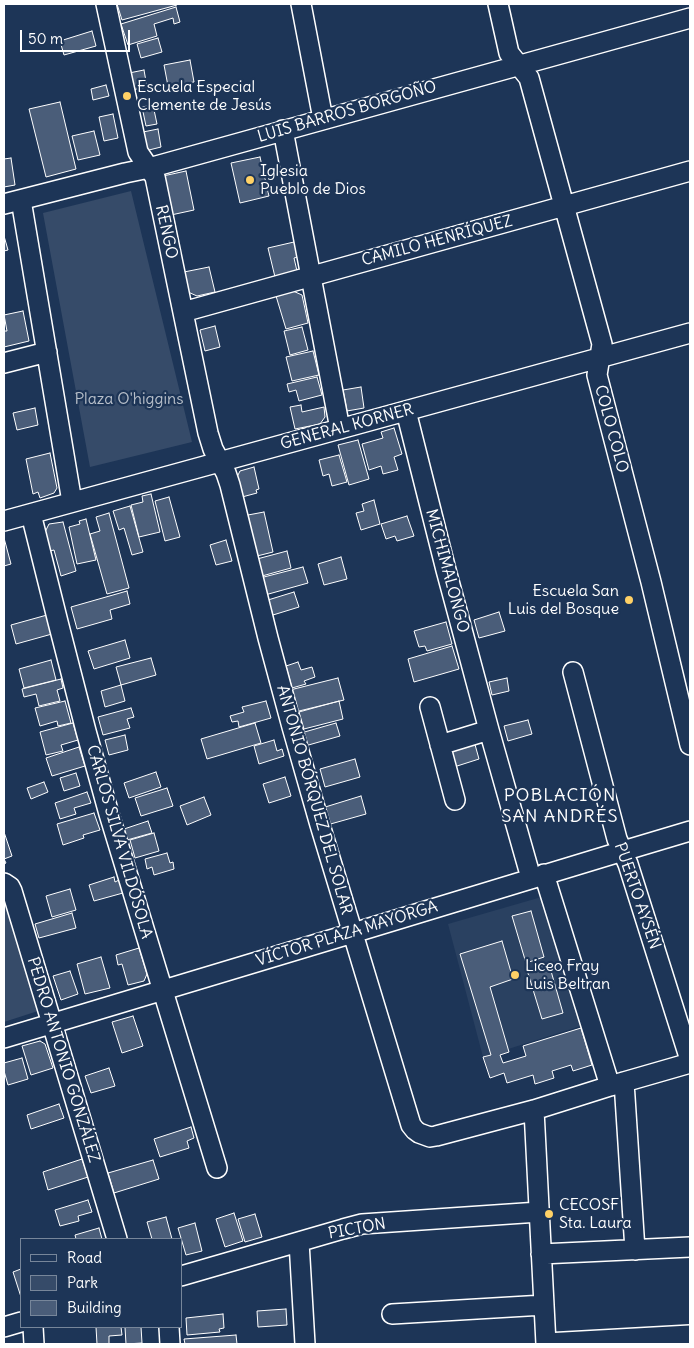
<!DOCTYPE html>
<meta charset="utf-8">
<style>
body{margin:0}
#map{position:relative;width:694px;height:1348px;overflow:hidden;background:#1d3557;font-family:Delius,sans-serif}
canvas{display:block}
.frame{position:absolute;inset:0;border:5px solid #fff;pointer-events:none}
.legend{position:absolute;left:20px;top:1238px;width:162px;height:90px;box-sizing:border-box;background:#1d3557;border:1px solid #77869a;margin:0;padding:6px 9px;list-style:none;font-size:15px;color:#fff}
.legend li{display:flex;align-items:center;gap:10px;height:25px}
.legend b{width:25px;border:1px solid #77869a}
.scale{position:absolute;left:20px;top:30px;width:110px;height:22px;box-sizing:border-box;border:2px solid #fff;border-top:0;padding-left:6px;font-size:15px;line-height:18px;white-space:nowrap;color:#fff;-webkit-text-stroke:4px #1d3557;paint-order:stroke}
</style>
<div id="map">
<canvas width="694" height="1348"></canvas>
<div class="frame"></div>
<ul class="legend">
<li><b style="height:6px;background:#1d3557"></b>Road</li>
<li><b style="height:14px;background:#364b69"></b>Park</li>
<li><b style="height:14px;background:#4a5d79"></b>Building</li>
</ul>
<div class="scale">50 m</div>
</div>
<script>
const ctx = document.querySelector('canvas').getContext('2d');
ctx.lineJoin = 'round';
function fill(path, color) {
  ctx.fillStyle = color;
  ctx.fill(path, 'evenodd');
}
function poly(rows) {
  const path = new Path2D();
  for (const r of rows) {
    path.moveTo(r[0], r[1]);
    for (let i = 2; i < r.length; i += 2) path.lineTo(r[i], r[i + 1]);
  }
  return path;
}
function trace(path, color, width, dash) {
  ctx.strokeStyle = color;
  ctx.lineWidth = width;
  ctx.lineCap = dash ? 'butt' : 'round';
  ctx.setLineDash(dash || []);
  ctx.stroke(path);
}
function drawText(font, color, halo, rows, align = 'center') {
  ctx.font = font + ' Delius,sans-serif';
  ctx.lineWidth = 4.5;
  ctx.setLineDash([]);
  ctx.textBaseline = 'middle';
  ctx.strokeStyle = halo;
  ctx.fillStyle = color;
  for (const [text, x, y, turn = 0] of rows) {
    ctx.save();
    ctx.translate(x, y);
    ctx.rotate((+turn || 0) * Math.PI / 180);
    ctx.textAlign = isNaN(turn) ? turn : align;
    if (halo) ctx.strokeText(text, 0, 0);
    ctx.fillText(text, 0, 0);
    ctx.restore();
  }
}
const built = poly([
 [545,896,584,1025,483,1057,448,924]
]);
const green = poly([
 [131,191,192,442,90,467,43,213],
 [4,892,41,1010,4,1022]
]);
const building = poly([
 [117,4,176,4,177,5,122,20,117,4],
 [176,7,180,22,174,24,173,18,154,24,157,36,128,45,121,24,176,7],
 [92,31,96,46,64,55,60,41,92,31],
 [158,38,162,52,141,58,137,44,158,38],
 [190,60,194,82,168,86,164,65,190,60],
 [144,70,147,87,132,90,129,73,144,70],
 [106,85,109,96,93,100,91,89,106,85],
 [60,102,76,169,46,177,29,109,60,102],
 [153,105,157,124,146,126,142,107,153,105],
 [113,114,118,138,104,141,99,117,113,114],
 [158,129,161,147,145,151,138,133,158,129],
 [94,131,100,155,78,160,72,136,94,131],
 [260,157,269,196,240,203,231,163,260,157],
 [11,158,15,185,4,187,4,159,11,158],
 [186,171,194,210,171,215,163,176,186,171],
 [4,236,8,250,4,251,4,236],
 [294,242,298,257,294,258,297,271,275,277,268,248,294,242],
 [209,267,215,292,197,296,188,292,184,272,209,267],
 [293,291,302,295,308,323,286,329,276,296,293,291],
 [23,311,29,341,4,347,4,331,7,331,4,315,23,311],
 [215,326,220,347,205,351,200,330,215,326],
 [302,327,308,350,290,355,284,331,302,327],
 [313,351,319,375,292,381,286,357,313,351],
 [317,377,322,395,299,401,296,390,289,392,287,384,317,377],
 [361,387,364,408,347,411,343,390,361,387],
 [301,405,302,412,324,407,325,417,320,424,295,429,290,407,301,405],
 [35,408,38,425,17,430,13,413,35,408],
 [394,428,402,454,394,457,398,470,383,474,381,466,369,470,362,444,383,438,381,432,394,428],
 [358,440,369,479,349,485,338,445,358,440],
 [50,453,57,488,54,493,40,498,38,492,33,494,26,459,50,453],
 [339,455,347,482,332,486,329,474,323,476,319,460,339,455],
 [254,467,259,489,256,490,257,493,242,497,237,477,240,471,254,467],
 [151,494,160,532,139,537,131,505,143,502,142,496,151,494],
 [169,497,180,537,165,541,155,501,169,497],
 [374,500,380,524,361,530,356,513,364,511,362,504,374,500],
 [130,506,143,552,132,555,124,528,119,530,113,511,130,506],
 [264,512,273,552,257,556,248,515,264,512],
 [109,513,129,588,107,594,90,534,100,531,96,517,109,513],
 [407,516,414,536,397,541,395,536,386,539,381,524,407,516],
 [86,519,96,560,77,564,69,527,80,524,79,521,86,519],
 [63,522,76,571,61,576,54,550,50,551,45,532,49,524,63,522],
 [4,538,11,564,4,566,4,538],
 [226,540,232,561,216,565,210,545,226,540],
 [287,551,291,568,262,576,257,559,287,551],
 [341,557,347,579,324,585,318,564,341,557],
 [303,567,308,583,265,595,260,578,303,567],
 [127,591,130,604,110,610,112,619,77,629,71,607,127,591],
 [294,592,299,607,273,615,268,600,294,592],
 [499,612,505,631,479,638,474,620,499,612],
 [47,615,52,634,16,644,11,625,47,615],
 [446,622,452,644,427,651,425,646,419,647,414,631,446,622],
 [125,640,130,658,94,669,88,651,125,640],
 [452,646,459,669,414,682,408,659,452,646],
 [151,658,156,675,121,685,116,667,151,658],
 [51,660,56,680,24,688,19,669,51,660],
 [298,662,301,670,312,667,315,677,304,681,306,684,292,688,286,666,298,662],
 [338,678,344,700,295,712,290,690,338,678],
 [507,678,509,691,492,695,489,682,507,678],
 [61,679,63,688,57,690,60,701,39,706,36,694,24,697,22,689,61,679],
 [121,685,125,701,105,707,101,691,121,685],
 [65,701,71,723,58,726,57,721,40,726,35,708,65,701],
 [266,701,271,718,239,727,238,721,232,722,230,716,244,712,242,707,266,701],
 [339,701,343,719,304,729,299,712,339,701],
 [131,708,134,717,127,719,130,728,103,735,98,717,131,708],
 [528,720,532,734,508,741,504,726,528,720],
 [73,723,78,740,61,745,63,751,46,755,40,732,73,723],
 [255,723,261,743,207,759,201,739,255,723],
 [336,723,340,736,305,746,301,733,336,723],
 [125,735,128,750,109,755,105,740,125,735],
 [274,740,277,751,282,749,284,756,259,764,254,746,274,740],
 [474,741,479,759,454,767,449,748,474,741],
 [79,747,85,766,52,776,46,758,79,747],
 [355,759,360,777,325,787,320,769,355,759],
 [156,772,161,787,129,798,124,783,156,772],
 [76,773,80,786,64,791,60,778,76,773],
 [285,777,291,796,269,803,263,784,285,777],
 [44,782,48,792,31,799,27,788,44,782],
 [167,788,173,806,141,816,135,798,167,788],
 [87,792,91,803,74,808,76,814,60,819,55,803,87,792],
 [361,796,366,814,327,825,322,808,361,796],
 [204,797,211,815,187,825,180,806,204,797],
 [94,813,100,830,83,835,84,838,63,845,57,824,94,813],
 [148,821,152,833,127,840,124,829,148,821],
 [4,832,12,856,4,859,6,863,4,864,4,832],
 [154,833,159,851,135,858,130,840,154,833],
 [167,853,170,863,173,862,174,869,154,875,152,867,147,869,145,859,167,853],
 [114,877,115,882,119,880,123,893,94,901,89,885,114,877],
 [70,889,76,910,52,917,46,896,70,889],
 [531,911,544,957,526,963,512,916,531,911],
 [72,913,76,928,39,938,35,924,72,913],
 [502,941,513,979,490,987,509,1052,500,1055,503,1063,526,1056,523,1046,581,1028,592,1065,573,1071,571,1065,552,1071,554,1078,535,1084,533,1075,507,1083,504,1073,490,1078,483,1057,491,1055,460,954,502,941],
 [139,948,147,974,144,981,128,985,122,964,118,965,116,955,139,948],
 [101,957,110,988,85,994,77,964,101,957],
 [549,964,563,1013,542,1019,527,970,549,964],
 [70,971,78,994,61,1000,53,976,70,971],
 [133,1016,143,1046,122,1053,112,1022,133,1016],
 [40,1041,45,1044,53,1068,31,1075,22,1046,40,1041],
 [22,1058,28,1079,8,1085,4,1071,4,1063,22,1058],
 [109,1068,115,1086,91,1093,85,1076,109,1068],
 [59,1104,64,1118,31,1129,27,1115,59,1104],
 [191,1127,194,1138,187,1141,189,1148,160,1157,154,1139,191,1127],
 [82,1159,88,1177,48,1190,43,1172,82,1159],
 [153,1160,159,1179,114,1193,108,1173,153,1160],
 [88,1200,92,1212,78,1216,79,1221,60,1226,55,1210,88,1200],
 [234,1213,243,1241,225,1247,216,1219,234,1213],
 [255,1214,262,1237,245,1242,238,1219,255,1214],
 [166,1217,172,1239,152,1239,147,1222,166,1217],
 [195,1223,202,1251,186,1255,178,1228,195,1223],
 [99,1228,102,1239,76,1239,75,1235,99,1228],
 [21,1269,21,1297,13,1272,21,1269],
 [286,1309,287,1325,258,1327,257,1311,286,1309],
 [223,1314,224,1328,219,1329,220,1332,187,1335,186,1318,223,1314],
 [96,1327,121,1327,122,1335,109,1336,109,1344,97,1344,96,1327],
 [125,1327,141,1327,142,1343,126,1344,125,1327],
 [236,1335,237,1344,185,1344,184,1339,236,1335]
]);
const minor = poly([
 [106,4,138,152,155,177,208,433,213,449,226,473,230,485,268,638,292,727,320,825,411,1125,415,1130,419,1133,430,1137,436,1136,534,1110,610,1086,690,1063],
 [301,4,323,119],
 [498,4,509,53,529,78,602,344,597,375,651,582,690,745],
 [283,130,340,429],
 [21,200,72,502],
 [4,204,125,173,149,168,690,18],
 [183,312,690,171],
 [4,363,47,352],
 [406,411,446,570,489,730,531,878],
 [31,514,58,622,86,731,109,814,217,1168],
 [4,521,690,333],
 [573,672,617,839,628,864,690,1060],
 [430,707,455,800],
 [440,745,489,730],
 [544,874,610,1086],
 [4,883,10,887,12,891,117,1239],
 [4,1038,353,933,623,851,690,831],
 [624,1082,635,1250],
 [534,1110,546,1344],
 [299,1242,305,1344],
 [541,1254,690,1247],
 [181,1276,343,1229,362,1224,539,1212],
 [392,1314,544,1305],
 [4,1327,21,1322],
 [33,1327,34,1344],
 [169,1327,170,1344],
 [546,1343,690,1335]
]);
const markers = [
 [127,96,5,"#ffd166"],
 [250,180,5,"#ffd166"],
 [629,600,5,"#ffd166"],
 [515,975,5,"#ffd166"],
 [549,1214,5,"#ffd166"]
];
const poiNames = [
 ["Escuela Especial",137,87],
 ["Clemente de Jesús",137,105],
 ["Iglesia",260,171],
 ["Pueblo de Dios",260,189],
 ["Escuela San",619,591,"right"],
 ["Luis del Bosque",619,609,"right"],
 ["Liceo Fray",525,966],
 ["Luis Beltran",525,984],
 ["CECOSF",559,1205],
 ["Sta. Laura",559,1223]
];
const streetNames = [
 ["LUIS BARROS BORGOÑO",347,112,-16],
 ["RENGO",166,232,78],
 ["CAMILO HENRÍQUEZ",437,241,-15],
 ["GENERAL KORNER",347,427,-15],
 ["COLO COLO",611,429,75],
 ["MICHIMALONGO",447,571,75],
 ["ANTONIO BÓRQUEZ DEL SOLAR",314,800,74],
 ["CARLOS SILVA VILDÓSOLA",119,842,74],
 ["PUERTO AYSÉN",637,896,71],
 ["VÍCTOR PLAZA MAYORGA",347,934,-17],
 ["PEDRO ANTONIO GONZÁLEZ",63,1060,73],
 ["PICTON",357,1229,-10]
];
const parkNames = [
 ["Plaza O'higgins",129,399]
];
const neighbourhoodNames = [
 ["POBLACIÓN",560,796],
 ["SAN ANDRÉS",560,817]
];
fill(built, '#2a4161');
fill(green, '#364b69');
fill(building, '#4a5d79');
trace(building, '#fff', 1);
trace(minor, '#fff', 22);
trace(minor, '#1d3557', 19);
for (const [x, y, r, color] of markers) {
  const dot = new Path2D();
  dot.arc(x, y, r, 0, 2 * Math.PI);
  ctx.fillStyle = color;
  ctx.fill(dot);
  trace(dot, '#1d3557', 2);
}
drawText('16px', '#fff', '#1d3557', poiNames, 'left');
drawText('16px', '#fff', '#1d3557', streetNames);
drawText('16px', '#b9c0ca', '#1d3557', parkNames);
ctx.letterSpacing = '1px';
drawText('18px', '#fff', '#1d3557', neighbourhoodNames);
ctx.letterSpacing = '0px';
</script>
